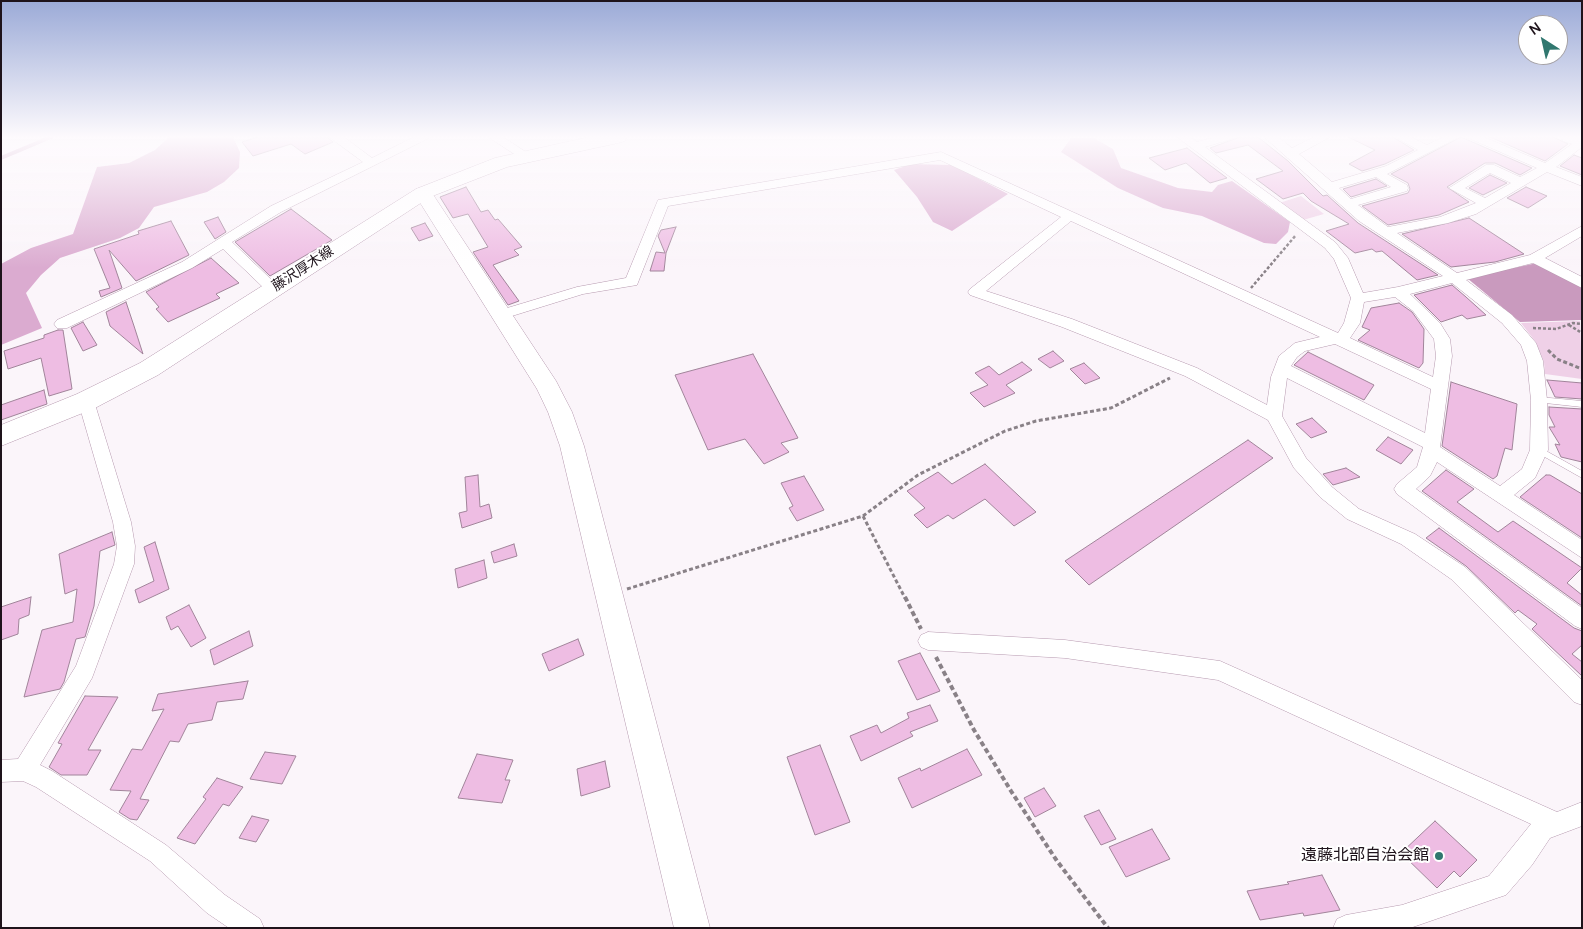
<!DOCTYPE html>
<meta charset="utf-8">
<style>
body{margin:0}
#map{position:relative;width:1583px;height:929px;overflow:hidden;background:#fbf5fa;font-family:Manrope,sans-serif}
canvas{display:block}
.frame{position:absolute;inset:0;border:2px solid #1e131b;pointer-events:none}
.north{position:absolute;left:1518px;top:15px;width:50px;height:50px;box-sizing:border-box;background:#fff;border:1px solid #a5a1a4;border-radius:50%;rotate:325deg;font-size:14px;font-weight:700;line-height:20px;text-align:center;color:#1e131b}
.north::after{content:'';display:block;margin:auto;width:18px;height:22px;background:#30776f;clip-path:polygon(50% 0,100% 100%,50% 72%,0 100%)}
</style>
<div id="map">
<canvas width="1583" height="929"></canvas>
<div class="frame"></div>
<div class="north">N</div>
</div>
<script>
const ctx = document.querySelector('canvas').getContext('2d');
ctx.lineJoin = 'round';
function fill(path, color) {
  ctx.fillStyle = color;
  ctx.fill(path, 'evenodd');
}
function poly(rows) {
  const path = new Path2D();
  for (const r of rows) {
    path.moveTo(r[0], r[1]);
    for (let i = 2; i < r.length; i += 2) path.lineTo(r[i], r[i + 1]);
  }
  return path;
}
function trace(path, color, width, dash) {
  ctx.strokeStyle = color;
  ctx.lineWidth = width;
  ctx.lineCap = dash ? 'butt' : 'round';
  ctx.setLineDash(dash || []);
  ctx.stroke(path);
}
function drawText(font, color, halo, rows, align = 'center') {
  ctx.font = font + ' Manrope,"Noto Sans JP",sans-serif';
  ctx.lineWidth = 4;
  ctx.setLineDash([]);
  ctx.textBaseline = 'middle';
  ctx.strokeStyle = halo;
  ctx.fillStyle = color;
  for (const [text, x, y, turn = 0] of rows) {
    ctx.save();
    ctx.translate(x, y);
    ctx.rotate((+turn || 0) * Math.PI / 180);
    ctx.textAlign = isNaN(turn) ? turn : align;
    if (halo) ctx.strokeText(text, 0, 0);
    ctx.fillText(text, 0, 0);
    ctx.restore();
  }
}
const green = poly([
 [1301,196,1324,214,1303,220,1279,203],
 [1580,321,1582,379,1545,374,1544,362,1535,341,1521,323]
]);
const forest = poly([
 [169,137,233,137,240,152,239,168,224,182,207,192,154,207,139,228,120,238,60,258,41,275,26,293,42,328,1,345,1,264,31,248,73,234,97,167,129,163,155,150],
 [1071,138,1094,138,1113,149,1121,168,1178,188,1212,192,1218,185,1232,181,1290,222,1288,232,1276,244,1264,243,1202,216,1163,208,1118,188,1061,152],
 [911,164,952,165,1008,194,952,231,933,222,917,197,894,170]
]);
const water = poly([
 [1537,263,1582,286,1582,320,1520,322,1467,278]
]);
const stream = poly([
 [1,158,51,137]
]);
const building = poly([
 [258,137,327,137,333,142,305,154,291,144,253,156,242,142,258,137],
 [1240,137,1258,137,1288,161,1323,196,1327,195,1358,223,1438,275,1417,280,1382,251,1376,252,1372,249,1355,253,1326,231,1349,224,1311,201,1303,193,1283,199,1256,179,1283,171,1248,145,1216,153,1210,148,1240,137],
 [1348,137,1393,137,1414,150,1385,164,1362,171,1349,164,1375,150,1348,137],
 [1461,137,1532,168,1520,175,1495,163,1485,163,1447,187,1469,202,1439,215,1388,225,1362,206,1408,193,1410,189,1408,183,1391,174,1461,137],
 [1490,137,1553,137,1568,144,1545,161,1490,137],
 [1187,148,1227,178,1210,183,1186,163,1165,170,1149,158,1187,148],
 [1574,155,1582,158,1582,175,1560,166,1574,155],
 [1490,175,1507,183,1483,195,1469,188,1490,175],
 [1376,179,1387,186,1351,197,1343,189,1376,179],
 [466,187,481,212,488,210,495,220,498,219,522,247,514,250,519,255,493,265,519,301,508,305,473,252,488,247,468,214,453,218,440,197,466,187],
 [1526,187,1547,196,1528,208,1507,198,1526,187],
 [291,209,332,240,270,276,235,242,291,209],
 [218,217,226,232,215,239,204,222,218,217],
 [1469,218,1524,254,1495,262,1451,267,1402,234,1469,218],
 [171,221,189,255,136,281,109,250,122,288,101,297,99,291,110,288,94,249,139,234,138,231,171,221],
 [425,223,433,236,419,241,411,228,425,223],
 [676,227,666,253,664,271,650,271,656,252,665,253,658,236,661,230,676,227],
 [211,258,239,283,216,294,220,298,168,322,156,309,159,307,146,292,211,258],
 [1452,285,1466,297,1486,315,1467,319,1462,315,1441,322,1414,295,1452,285],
 [126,302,134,326,143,354,110,326,106,312,126,302],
 [1399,303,1412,312,1424,329,1423,363,1419,368,1358,340,1370,330,1362,327,1371,308,1399,303],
 [83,322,97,345,83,351,71,328,83,322],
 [58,330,63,330,72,389,49,396,41,358,8,369,4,351,44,338,44,335,58,330],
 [1053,351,1064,361,1050,368,1038,359,1053,351],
 [1308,352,1374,385,1364,400,1294,365,1308,352],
 [753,354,798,438,781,443,789,452,764,464,745,439,708,450,675,375,753,354],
 [1022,362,1032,370,1006,385,1015,393,984,407,970,393,988,385,975,373,989,366,999,375,1022,362],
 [1084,363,1100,378,1085,384,1070,369,1084,363],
 [1547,380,1582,383,1582,399,1555,397,1547,380],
 [1451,382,1517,404,1512,450,1505,448,1497,476,1493,479,1442,446,1451,382],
 [44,390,47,404,1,420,1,405,44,390],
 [1549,407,1582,409,1582,462,1561,457,1555,444,1560,445,1549,427,1555,427,1549,415,1549,407],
 [1312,418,1327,432,1311,438,1296,424,1312,418],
 [1388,437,1413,450,1401,464,1376,450,1388,437],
 [1248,440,1273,458,1089,585,1065,561,1248,440],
 [985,464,1036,512,1014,526,985,499,953,519,948,515,927,528,914,515,925,508,907,491,938,472,952,484,985,464],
 [1346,468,1360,477,1333,485,1323,474,1346,468],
 [1446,470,1474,489,1457,502,1498,532,1513,521,1582,568,1567,583,1582,595,1582,606,1422,491,1446,470],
 [478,475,480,507,489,504,492,518,462,528,459,513,467,511,465,477,478,475],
 [1546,475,1550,475,1582,494,1582,538,1520,497,1546,475],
 [804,476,824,510,797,521,789,508,793,506,781,483,804,476],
 [1439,528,1574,628,1582,631,1582,645,1572,654,1582,662,1582,676,1532,629,1537,624,1518,610,1515,613,1466,566,1426,538,1439,528],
 [112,532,115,545,100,551,94,606,87,630,85,637,76,639,64,682,60,689,24,697,42,630,73,622,77,589,65,594,59,554,112,532],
 [155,542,169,589,139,603,135,590,154,581,144,547,155,542],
 [514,544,517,556,494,563,491,552,514,544],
 [484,560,487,578,458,588,455,569,484,560],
 [31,597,29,615,19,619,18,634,1,640,1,607,31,597],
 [189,605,206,638,191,647,178,626,171,630,166,617,189,605],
 [249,631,253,646,214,665,210,650,249,631],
 [578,639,584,655,549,671,542,654,578,639],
 [920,653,940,691,917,700,898,661,920,653],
 [248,681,243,699,217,702,212,720,188,724,179,742,170,741,140,799,149,800,137,820,130,819,119,812,131,791,110,790,132,749,142,750,164,709,152,711,158,694,248,681],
 [85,696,118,697,88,750,101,750,87,775,61,775,49,767,62,744,58,743,85,696],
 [930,705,938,721,910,732,913,736,861,761,850,736,877,725,881,733,909,718,907,713,930,705],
 [820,745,850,822,815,835,787,757,820,745],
 [967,749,982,775,912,808,898,778,920,768,921,771,967,749],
 [265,752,296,756,282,784,250,779,265,752],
 [477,754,513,760,505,780,510,780,502,803,458,798,477,754],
 [605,761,610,787,581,796,577,769,605,761],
 [217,778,243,787,229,806,223,804,195,844,177,838,206,799,203,797,217,778],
 [1044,788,1056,806,1035,817,1024,798,1044,788],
 [1099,810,1116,839,1101,845,1084,816,1099,810],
 [252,816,269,820,256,842,239,838,252,816],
 [1435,821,1477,860,1460,877,1454,871,1437,888,1401,853,1435,821],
 [1152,829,1170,859,1126,877,1109,847,1152,829],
 [1322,875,1340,910,1304,916,1303,913,1260,920,1247,891,1289,884,1287,882,1322,875]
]);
const pathFar2 = poly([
 [1251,288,1296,235],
 [1569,325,1582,333],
 [1533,328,1556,329,1573,323,1582,324]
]);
const pathFar1 = poly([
 [1548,350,1557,359,1582,369],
 [863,516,905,598],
 [627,589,863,516,918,475,1005,431,1036,421,1111,408,1170,378]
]);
const path = poly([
 [905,597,921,629],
 [936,657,974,730,1011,791,1057,861,1108,928]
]);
const lane = poly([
 [1539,397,1582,401,1582,407,1536,402,1535,400,1536,398,1539,397],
 [1539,447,1582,471,1582,478,1536,452,1535,450,1536,448,1539,447]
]);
const street = poly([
 [329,137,344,137,372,158,414,137,431,137,281,212,232,242,278,286,280,289,278,292,268,292,223,249,192,268,67,328,57,328,54,324,57,320,182,262,271,206,363,162,329,137],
 [488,137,503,137,532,156,530,159,522,159,488,137],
 [1177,137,1191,137,1197,142,1215,137,1238,137,1205,147,1335,242,1348,258,1363,293,1398,287,1443,276,1359,221,1264,137,1278,137,1292,148,1314,137,1330,137,1299,154,1332,182,1386,166,1418,150,1395,137,1411,137,1427,145,1443,137,1459,137,1387,174,1407,185,1408,188,1407,191,1358,205,1388,227,1440,217,1476,203,1449,188,1486,165,1494,165,1520,177,1537,168,1466,137,1484,137,1545,163,1582,137,1582,147,1556,167,1582,177,1582,186,1547,172,1476,214,1448,223,1397,233,1457,273,1530,255,1582,226,1582,236,1545,258,1582,277,1582,288,1533,263,1466,280,1512,315,1536,343,1543,361,1547,400,1548,450,1535,478,1514,495,1582,540,1582,558,1437,462,1430,476,1416,489,1582,608,1582,629,1575,626,1397,494,1394,489,1397,484,1417,467,1423,447,1287,378,1282,416,1306,458,1332,487,1359,509,1415,534,1465,567,1582,680,1582,705,1574,702,1451,579,1401,544,1347,519,1320,497,1294,468,1268,420,1185,376,1062,327,970,295,968,292,970,289,1061,217,940,160,668,206,637,285,583,294,499,320,492,315,494,312,577,287,626,278,658,200,941,152,1338,333,1344,323,1351,298,1334,259,1325,248,1177,137],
 [1490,173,1511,183,1485,198,1465,188,1490,173],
 [1376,177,1391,187,1351,199,1339,188,1376,177],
 [1071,221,1320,337,1295,343,1279,356,1271,377,1267,405,1197,368,1072,319,986,291,1071,221],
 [1452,283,1502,323,1521,345,1527,361,1531,400,1530,450,1522,469,1500,486,1440,447,1452,356,1450,339,1440,323,1410,294,1452,283],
 [1395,297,1413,311,1434,339,1436,356,1433,377,1350,338,1360,323,1364,302,1395,297],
 [1335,344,1431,389,1425,433,1291,366,1297,357,1305,351,1335,344],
 [86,395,92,397,94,401,131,522,135,546,134,564,92,678,40,765,52,771,166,845,225,895,260,919,264,928,229,928,207,913,150,861,36,787,23,781,1,782,1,760,18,759,76,666,114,564,117,546,113,522,78,401,80,397,86,395],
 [928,632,1065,640,1220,661,1557,812,1582,802,1582,826,1550,838,1532,865,1506,895,1497,898,1410,928,1333,928,1337,919,1346,915,1402,905,1489,876,1531,824,1218,680,1065,658,928,650,921,647,918,641,921,635,928,632]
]);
const secondary = poly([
 [423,187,430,189,432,193,556,381,572,412,584,446,710,928,674,928,560,446,548,412,537,389,414,193,416,189,423,187]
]);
const primary = poly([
 [589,137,627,137,625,141,618,143,507,167,430,197,158,375,95,408,1,446,1,425,77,394,140,363,416,189,495,158,589,137],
 [1561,137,1582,137,1582,147,1563,141,1561,137]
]);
const markers = [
 [1439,856,5,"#30776f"]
];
const streetNames = [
 ["藤沢厚木線",303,269,-33]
];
const nearPoinames = [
 ["遠藤北部自治会館",1429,856]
];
fill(green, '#efd0e7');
fill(forest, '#dbabd0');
fill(water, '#c99abe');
trace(stream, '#c99abe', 4);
fill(building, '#eebde3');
trace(building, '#a1849a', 1);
trace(lane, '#b699af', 1);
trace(street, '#b699af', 1);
trace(secondary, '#b699af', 1);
trace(primary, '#b699af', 1);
trace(pathFar2, '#898187', 2.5, [3, 2]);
trace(pathFar1, '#898187', 3, [4, 2.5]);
trace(path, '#898187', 4, [5, 3]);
fill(lane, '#fff');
fill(street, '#fff');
fill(secondary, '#fff');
fill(primary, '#fff');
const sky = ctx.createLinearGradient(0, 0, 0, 268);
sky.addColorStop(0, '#9baad7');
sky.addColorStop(0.51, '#fdfafd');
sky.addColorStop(1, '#fdfafd00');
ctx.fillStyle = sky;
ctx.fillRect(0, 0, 1583, 268);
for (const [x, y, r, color] of markers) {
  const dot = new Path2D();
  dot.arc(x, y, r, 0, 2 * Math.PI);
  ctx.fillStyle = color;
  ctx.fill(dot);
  trace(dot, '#fff', 2);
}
drawText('14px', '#1e131b', '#fff', streetNames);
drawText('16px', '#1e131b', '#fff', nearPoinames, 'right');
</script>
